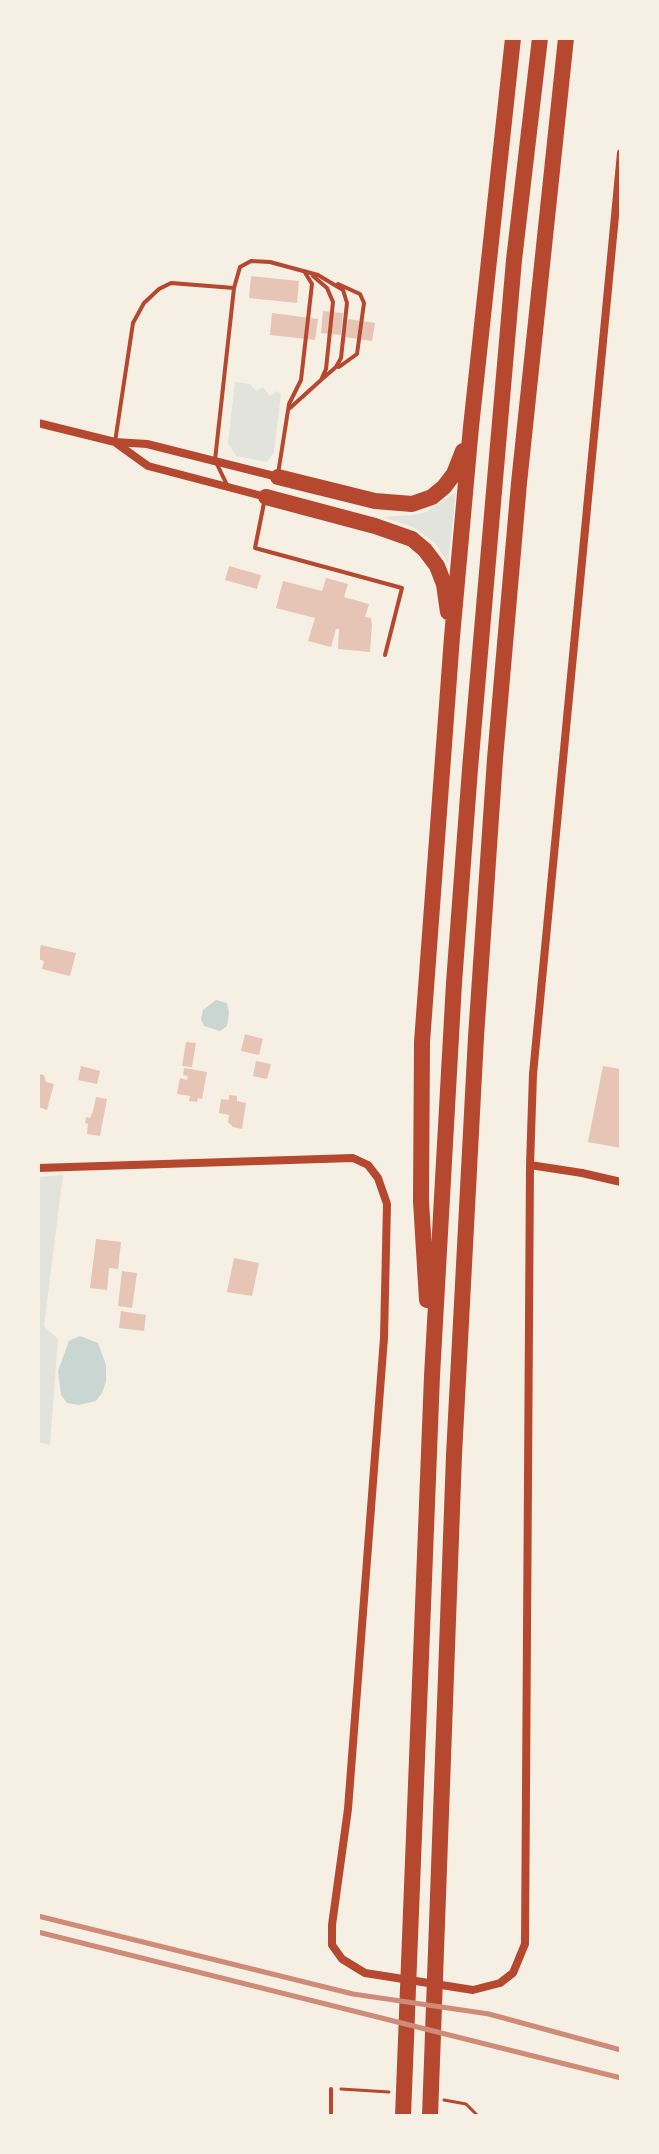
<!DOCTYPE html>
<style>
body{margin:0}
#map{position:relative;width:659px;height:2154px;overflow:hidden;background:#f6efe4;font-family:"Asap Condensed",sans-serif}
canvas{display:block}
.frame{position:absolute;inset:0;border:40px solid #f6efe4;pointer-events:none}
</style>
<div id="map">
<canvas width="659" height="2154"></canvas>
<div class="frame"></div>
</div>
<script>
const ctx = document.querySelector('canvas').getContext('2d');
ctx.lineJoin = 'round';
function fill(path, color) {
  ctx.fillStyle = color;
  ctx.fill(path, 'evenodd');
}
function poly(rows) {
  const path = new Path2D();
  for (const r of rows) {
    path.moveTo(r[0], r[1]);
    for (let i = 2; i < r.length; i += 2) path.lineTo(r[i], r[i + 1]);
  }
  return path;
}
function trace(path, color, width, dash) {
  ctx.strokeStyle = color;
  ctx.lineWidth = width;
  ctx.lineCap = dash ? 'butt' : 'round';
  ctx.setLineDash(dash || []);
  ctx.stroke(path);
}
const green = poly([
 [235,382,250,384,256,391,263,387,270,396,277,391,281,394,274,452,267,462,236,456,228,443],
 [456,492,448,563,435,543,413,527,383,517,413,515,426,512],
 [63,1175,44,1326,58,1339,50,1445,38,1442,38,1177]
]);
const water = poly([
 [216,1000,227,1003,229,1012,227,1026,220,1031,204,1026,201,1019,203,1010],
 [80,1336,98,1343,106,1365,106,1381,102,1393,96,1401,79,1405,67,1403,61,1395,58,1371,69,1341]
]);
const building = poly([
 [251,276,299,281,297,303,249,298],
 [323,311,343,313,341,335,321,333],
 [272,313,318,319,315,340,270,335],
 [348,319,375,323,372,341,345,337],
 [229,566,261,575,257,589,225,580],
 [326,578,348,584,344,597,369,604,365,617,371,618,372,625,370,652,338,649,339,629,336,629,331,647,308,641,315,618,276,608,283,581,322,591],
 [41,945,76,953,70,976,42,969,44,961,38,959],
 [245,1034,263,1039,259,1055,241,1051],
 [186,1042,196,1043,192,1067,182,1066],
 [256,1061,271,1064,267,1079,253,1076],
 [81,1066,100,1071,97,1084,78,1080],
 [603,1066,621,1069,621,1148,588,1142],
 [184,1068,207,1072,202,1099,198,1098,197,1102,189,1101,190,1096,177,1094,180,1078,187,1080,188,1076,183,1075],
 [38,1074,44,1075,46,1082,54,1084,47,1110,38,1107],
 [229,1095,237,1096,237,1101,246,1103,242,1129,233,1127,228,1122,229,1115,219,1113,221,1099,229,1100],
 [96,1097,107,1099,100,1136,87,1134,88,1124,85,1123,86,1117,90,1118,93,1111],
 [96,1239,121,1242,118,1269,109,1268,107,1290,90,1288],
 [234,1258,259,1263,252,1296,227,1292],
 [122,1271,137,1273,132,1308,118,1306],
 [121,1311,146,1315,144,1331,119,1328]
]);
const path = poly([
 [341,2089,389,2092],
 [444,2100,466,2104,478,2116]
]);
const service = poly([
 [338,284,360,294,364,303,357,354,339,367],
 [290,408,321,380,326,369,333,302,327,288,313,276],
 [115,442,133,323,144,303,159,289,171,283,234,288],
 [278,474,289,404,301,380,312,284,304,271],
 [227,485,215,460,234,288,240,267,251,261,270,262,318,275,343,290,347,303,341,358,336,367,321,380],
 [264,503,255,548,402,588,385,655],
 [331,2116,331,2089]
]);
const minor = poly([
 [38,423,115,442,147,444,278,477],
 [116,443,148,466,266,497],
 [530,1165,582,1173,621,1182],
 [38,1168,353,1158,368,1165,378,1178,387,1204,384,1338,348,1809,332,1925,332,1945,342,1959,365,1973,473,1990,500,1983,513,1973,525,1944,530,1165,533,1074,621,153]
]);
const motorway = poly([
 [278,477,375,501,412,504,432,497,444,487,454,474,463,451],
 [266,497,375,526,412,539,425,550,437,566,444,584,448,612],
 [427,1300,421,1201,422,1042,452,637,471,427,513,38],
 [403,2116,432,1376,454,983,470,769,514,260,540,38],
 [430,2116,454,1455,476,1037,495,759,519,483,566,38]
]);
const rail = poly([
 [38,1916,353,1994,489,2014,621,2050],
 [38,1932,621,2078]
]);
fill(green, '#e2e4dc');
fill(water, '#c9d6d2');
fill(building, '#e6c5b7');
trace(path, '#b5482f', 3);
trace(service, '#b5482f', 4);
trace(minor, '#b5482f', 8);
trace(motorway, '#b5482f', 16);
trace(rail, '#cf8b77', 5);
</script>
